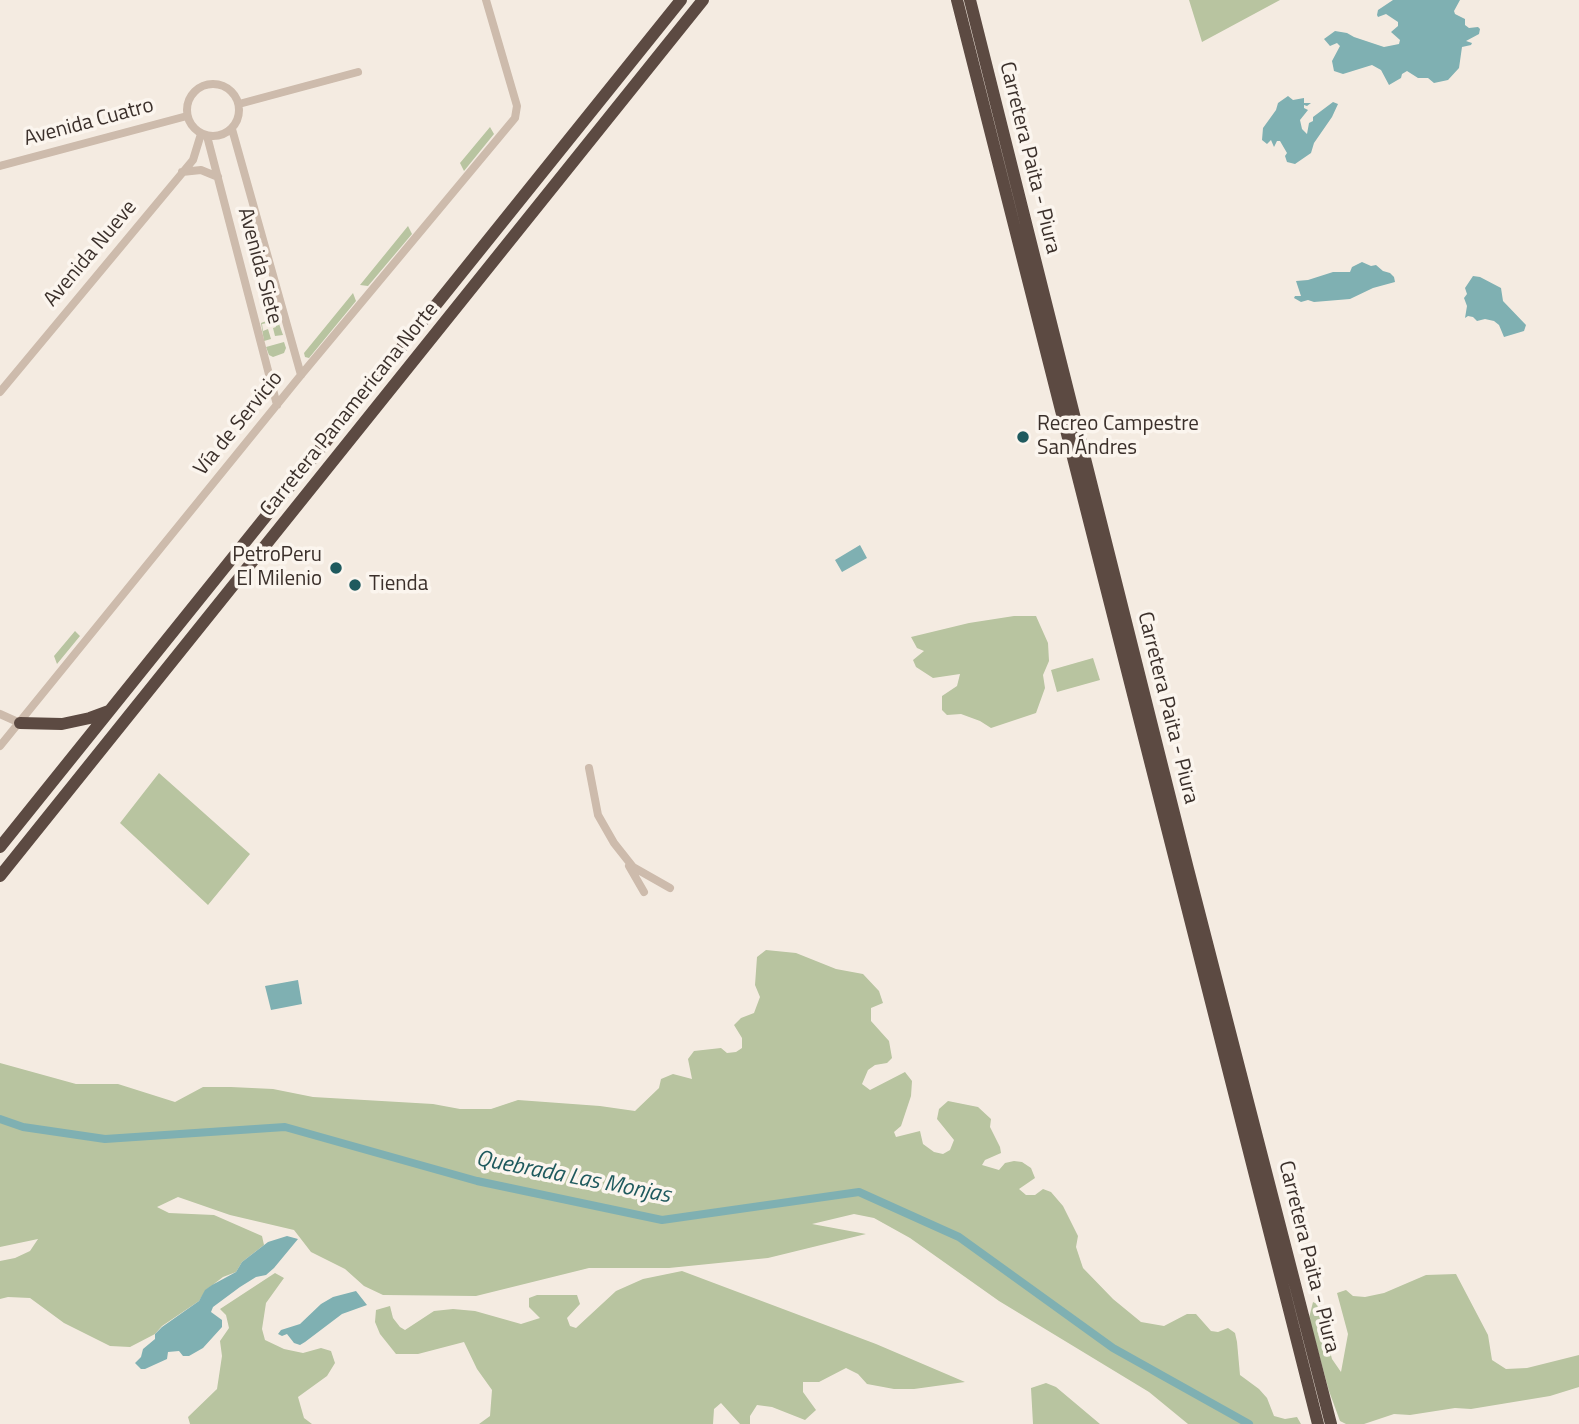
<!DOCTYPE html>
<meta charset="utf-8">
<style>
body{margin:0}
canvas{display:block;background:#f4ebe1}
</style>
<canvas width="1579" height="1424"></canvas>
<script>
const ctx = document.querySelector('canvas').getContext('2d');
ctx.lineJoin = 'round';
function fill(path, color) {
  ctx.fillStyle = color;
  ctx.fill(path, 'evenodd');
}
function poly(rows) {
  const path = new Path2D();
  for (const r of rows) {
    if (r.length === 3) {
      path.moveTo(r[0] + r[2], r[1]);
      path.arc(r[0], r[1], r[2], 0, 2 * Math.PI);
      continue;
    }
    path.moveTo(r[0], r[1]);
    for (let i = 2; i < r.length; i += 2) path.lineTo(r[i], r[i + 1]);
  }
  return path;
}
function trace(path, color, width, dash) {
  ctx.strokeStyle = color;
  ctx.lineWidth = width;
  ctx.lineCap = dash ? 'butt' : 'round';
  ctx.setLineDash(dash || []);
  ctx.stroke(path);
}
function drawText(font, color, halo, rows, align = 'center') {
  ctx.font = font + ' "Titillium Web",sans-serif';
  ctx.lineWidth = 7;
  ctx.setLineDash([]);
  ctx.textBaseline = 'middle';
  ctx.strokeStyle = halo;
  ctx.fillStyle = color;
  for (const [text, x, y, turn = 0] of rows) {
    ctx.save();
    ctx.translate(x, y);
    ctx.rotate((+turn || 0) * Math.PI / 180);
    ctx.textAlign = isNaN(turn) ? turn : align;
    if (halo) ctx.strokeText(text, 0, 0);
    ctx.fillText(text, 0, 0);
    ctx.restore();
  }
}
const green = poly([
 [1189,0,1280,0,1202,42],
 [490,127,494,134,464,171,460,163],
 [408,226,412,234,368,286,360,285],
 [353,293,356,301,309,358,305,357,304,353],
 [274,318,278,321,283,335,275,336,273,328,276,327,275,324,269,326,267,323,262,324,263,331,268,329,271,339,264,341,261,323],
 [284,342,286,348,284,353,273,357,269,355,266,347],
 [1014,616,1036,616,1048,643,1049,661,1043,675,1045,688,1036,713,991,728,980,721,961,714,947,715,942,710,942,696,957,686,960,674,933,678,916,667,913,660,924,651,917,648,911,637,969,623],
 [75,631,80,636,57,664,54,656],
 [1093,658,1100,680,1057,692,1051,670],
 [159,773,250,854,208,905,120,823],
 [766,950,796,953,836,969,863,974,879,991,883,1003,871,1008,871,1021,889,1041,892,1058,887,1063,875,1065,868,1070,862,1084,870,1090,905,1072,912,1081,911,1096,901,1126,894,1132,896,1137,920,1131,923,1144,934,1152,943,1154,950,1150,954,1140,937,1119,939,1109,948,1101,978,1107,991,1119,990,1127,1000,1147,1001,1153,985,1160,982,1165,999,1170,1005,1163,1014,1161,1022,1162,1031,1168,1035,1178,1019,1189,1026,1195,1035,1195,1043,1189,1051,1192,1063,1206,1078,1236,1076,1247,1083,1268,1113,1299,1141,1322,1164,1326,1187,1314,1196,1314,1211,1331,1218,1332,1228,1328,1235,1333,1237,1342,1240,1375,1259,1389,1267,1398,1274,1416,1285,1419,1297,1417,1301,1424,1188,1424,1149,1392,999,1301,910,1238,874,1218,854,1214,812,1224,866,1234,768,1258,669,1268,589,1268,476,1296,383,1295,364,1286,345,1269,311,1252,294,1230,230,1215,178,1197,157,1207,169,1213,214,1215,262,1236,264,1245,242,1262,236,1272,223,1277,206,1290,199,1301,162,1326,155,1334,130,1347,110,1346,64,1323,30,1298,8,1297,0,1299,0,1261,15,1258,30,1251,38,1239,0,1247,0,1063,76,1084,118,1084,175,1102,203,1087,231,1087,273,1089,313,1097,433,1104,460,1109,491,1109,518,1100,600,1106,635,1111,659,1088,661,1079,673,1074,692,1079,688,1059,694,1051,721,1048,727,1053,736,1052,742,1048,742,1038,734,1025,741,1018,754,1013,760,997,755,985,757,957],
 [682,1271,876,1344,965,1382,914,1389,894,1389,867,1384,858,1374,846,1368,819,1382,803,1382,803,1392,816,1410,805,1420,772,1407,757,1405,750,1416,750,1424,740,1424,721,1403,714,1409,713,1424,479,1424,490,1416,492,1390,477,1369,464,1342,418,1354,396,1354,380,1334,375,1322,376,1310,390,1306,393,1318,400,1327,405,1330,434,1311,453,1309,475,1311,521,1324,540,1318,529,1307,529,1298,537,1295,577,1295,580,1304,567,1318,570,1326,576,1328,616,1291,643,1279],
 [275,1273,284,1278,266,1303,262,1329,265,1340,284,1349,303,1353,321,1348,331,1351,335,1363,327,1376,298,1397,304,1418,312,1424,190,1424,188,1417,217,1389,222,1356,220,1341,229,1328,226,1315,220,1309],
 [1456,1274,1488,1335,1492,1360,1506,1369,1527,1368,1579,1355,1579,1387,1550,1396,1471,1409,1455,1408,1410,1415,1394,1414,1364,1424,1346,1424,1340,1421,1329,1391,1309,1318,1313,1302,1317,1304,1332,1359,1341,1372,1348,1334,1337,1293,1346,1290,1353,1296,1365,1297,1384,1293,1426,1275],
 [1046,1383,1056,1387,1100,1424,1033,1424,1031,1388]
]);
const water = poly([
 [1393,0,1460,0,1454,11,1455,14,1465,19,1465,25,1469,28,1478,27,1480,29,1479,34,1466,41,1472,43,1471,45,1462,47,1459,68,1448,80,1434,83,1428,78,1418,78,1407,71,1402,74,1401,78,1389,85,1381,70,1372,65,1343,74,1334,71,1332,61,1340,46,1337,43,1330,46,1324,39,1335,31,1347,33,1354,37,1384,47,1399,44,1400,40,1391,32,1398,26,1398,22,1386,14,1378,17,1377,15,1378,10],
 [1288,96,1293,100,1304,98,1304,103,1311,103,1307,106,1304,105,1304,108,1308,110,1300,120,1302,129,1307,134,1309,123,1313,121,1313,117,1333,102,1338,104,1332,117,1314,143,1311,153,1295,164,1287,162,1285,156,1287,153,1280,141,1277,141,1274,147,1271,140,1267,144,1262,140,1263,128,1276,110,1278,103],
 [1362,262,1371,266,1376,265,1383,271,1390,273,1394,277,1395,282,1373,288,1350,299,1314,302,1308,300,1301,302,1294,298,1295,296,1301,296,1296,281,1308,280,1333,272,1350,272,1352,267],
 [1473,276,1480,277,1501,288,1503,301,1526,325,1524,331,1504,337,1499,325,1494,321,1485,319,1477,321,1473,317,1468,316,1465,318,1467,306,1464,298,1467,294,1465,288],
 [860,545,867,558,842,572,835,560],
 [298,980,302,1004,271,1010,265,986],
 [287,1236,298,1239,274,1268,266,1275,256,1277,240,1287,213,1307,211,1312,222,1320,222,1327,203,1348,189,1356,183,1356,179,1351,168,1352,167,1359,145,1369,141,1369,135,1363,141,1357,143,1349,155,1339,155,1334,162,1327,199,1301,205,1290,212,1285,236,1272,242,1262,268,1242],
 [356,1291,367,1305,342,1314,305,1342,300,1345,294,1343,287,1334,282,1336,278,1334,281,1330,300,1324,321,1304,333,1297]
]);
const canal = poly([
 [0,1119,23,1127,105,1139,285,1127,477,1181,662,1220,859,1192,959,1237,1113,1348,1249,1424]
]);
const minor = poly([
 [213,110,26],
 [239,104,358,72],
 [232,129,301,375],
 [207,136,277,405],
 [0,166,187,116],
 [182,172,201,170,218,177],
 [0,392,193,160,201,134],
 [0,714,20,723],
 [0,746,301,375,515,118,517,106,486,0],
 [589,768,598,815,614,843,633,867,670,888],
 [629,866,644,892]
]);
const highway = poly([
 [957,0,1318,1424],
 [970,0,1188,869,1331,1424],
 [20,723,62,724,90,718,109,711],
 [0,847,681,0],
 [0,876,703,0]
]);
const markers = [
 [1023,437,7,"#1f5a5e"],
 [336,568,7,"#1f5a5e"],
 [355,585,7,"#1f5a5e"]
];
const streetNames = [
 ["Avenida Cuatro",89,123,-15],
 ["Carretera Paita - Piura",1029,158,76],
 ["Avenida Nueve",91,254,-50],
 ["Avenida Siete",259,266,75],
 ["Carretera Panamericana Norte",350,410,-51],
 ["Vía de Servicio",239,424,-51],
 ["Carretera Paita - Piura",1167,708,76],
 ["Carretera Paita - Piura",1308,1257,76]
];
const poiNames = [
 ["Recreo Campestre",1037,425],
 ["San Ándres",1037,449],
 ["PetroPeru",322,556,"right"],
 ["El Milenio",322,580,"right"],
 ["Tienda",369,585]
];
const waterNames = [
 ["Quebrada Las Monjas",573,1178,11]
];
fill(green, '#b8c4a0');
fill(water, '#7fb0b2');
trace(canal, '#7fb0b2', 8);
trace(minor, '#cdbbac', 8);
trace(highway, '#5c4a42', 12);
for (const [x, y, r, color] of markers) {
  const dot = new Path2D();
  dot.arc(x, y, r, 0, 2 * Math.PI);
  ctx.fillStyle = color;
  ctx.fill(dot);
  trace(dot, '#fbf5ee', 2.5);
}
drawText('21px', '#3b302b', '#fbf5ee', streetNames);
drawText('21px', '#3b302b', '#fbf5ee', poiNames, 'left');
drawText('italic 23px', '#1f5a5e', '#fbf5ee', waterNames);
</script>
